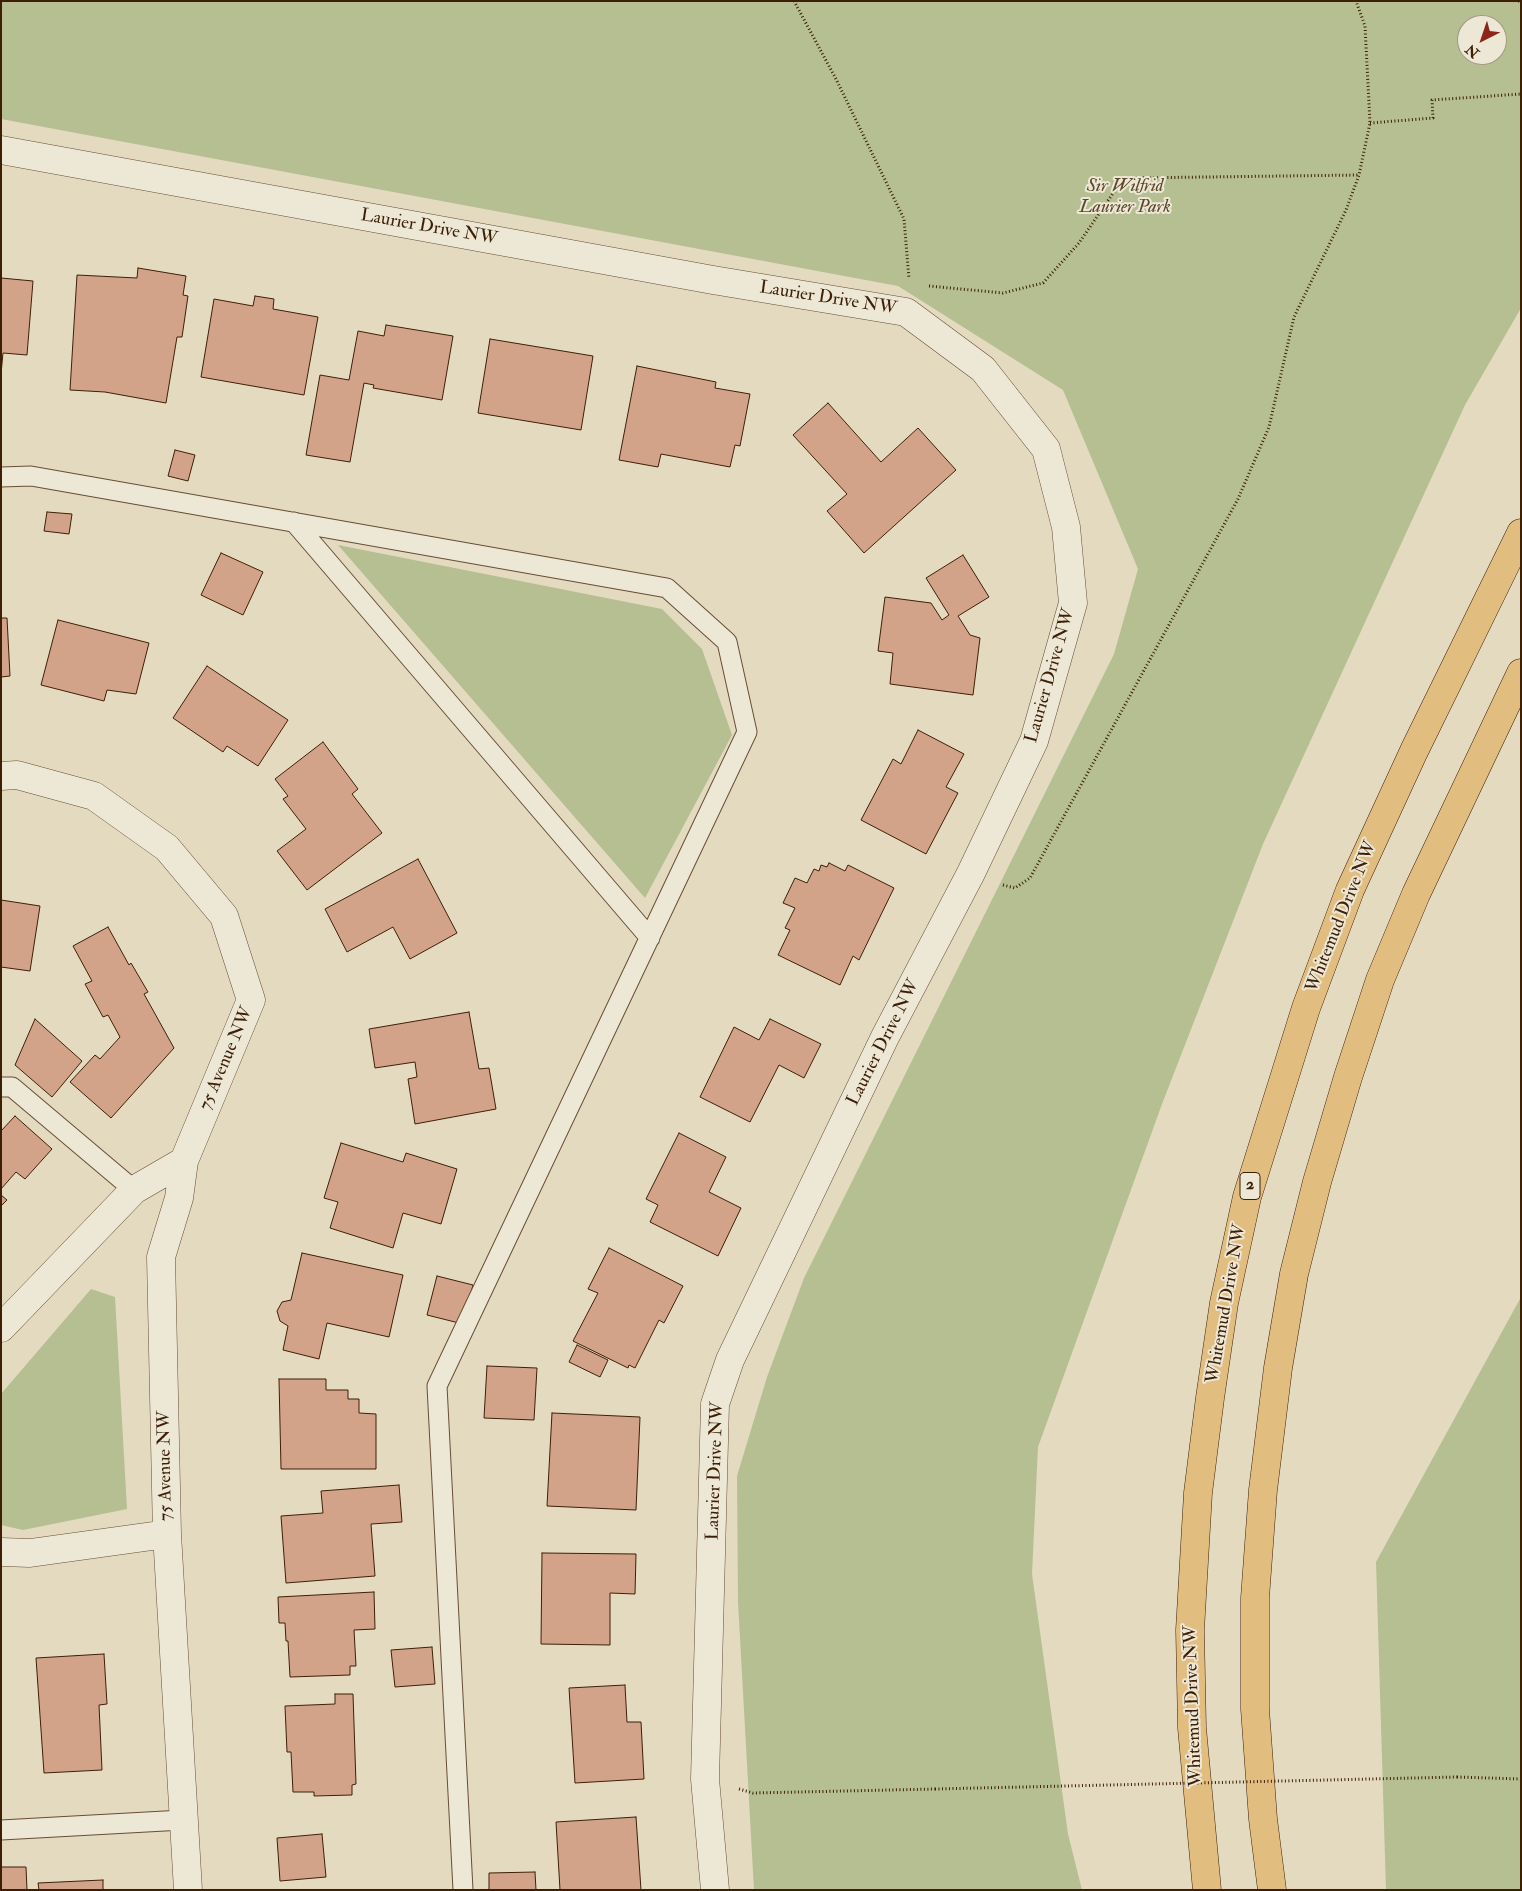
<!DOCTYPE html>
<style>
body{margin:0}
#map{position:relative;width:1522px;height:1891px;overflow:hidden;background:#e4dac0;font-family:"IM FELL Double Pica",serif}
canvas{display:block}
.frame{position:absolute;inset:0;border:2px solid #3d1f06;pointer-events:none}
.north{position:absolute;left:1457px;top:15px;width:50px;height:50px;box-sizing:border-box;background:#ede7d6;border:1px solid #a79783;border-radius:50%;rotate:221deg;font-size:14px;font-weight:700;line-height:20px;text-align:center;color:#3d1f06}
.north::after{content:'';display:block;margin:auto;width:18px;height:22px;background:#8f2418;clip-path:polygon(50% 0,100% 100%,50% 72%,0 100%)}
</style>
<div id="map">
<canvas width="1522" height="1891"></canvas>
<div class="frame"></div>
<div class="north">N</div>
</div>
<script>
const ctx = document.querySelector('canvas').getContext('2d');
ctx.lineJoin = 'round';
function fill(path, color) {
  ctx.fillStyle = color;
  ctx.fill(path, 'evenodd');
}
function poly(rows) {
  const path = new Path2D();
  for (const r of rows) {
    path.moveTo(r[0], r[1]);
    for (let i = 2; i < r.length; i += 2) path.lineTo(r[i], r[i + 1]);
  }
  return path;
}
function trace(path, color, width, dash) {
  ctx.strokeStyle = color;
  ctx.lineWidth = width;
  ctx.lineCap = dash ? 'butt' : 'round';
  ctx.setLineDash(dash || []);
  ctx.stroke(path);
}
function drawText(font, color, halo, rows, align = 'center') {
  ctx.font = font + ' "IM FELL Double Pica",serif';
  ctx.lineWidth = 4;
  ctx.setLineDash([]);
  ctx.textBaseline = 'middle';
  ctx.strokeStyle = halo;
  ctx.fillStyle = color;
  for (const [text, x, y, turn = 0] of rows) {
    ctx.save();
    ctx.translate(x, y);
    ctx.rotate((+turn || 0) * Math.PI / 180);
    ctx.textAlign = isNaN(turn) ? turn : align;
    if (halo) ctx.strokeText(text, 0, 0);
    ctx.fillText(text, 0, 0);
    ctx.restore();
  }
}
const green = poly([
 [1,1,1521,1,1521,308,1465,405,1263,844,1162,1104,1038,1447,1032,1574,1068,1834,1082,1890,754,1890,738,1602,737,1476,767,1377,804,1278,1114,654,1138,569,1063,390,898,286,1,119],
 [1467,25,1497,25,1497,55,1467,55],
 [338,545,662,609,702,649,732,735,645,898],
 [91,1289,115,1297,127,1509,23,1530,1,1525,1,1394],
 [1521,1297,1521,1890,1386,1890,1376,1562]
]);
const building = poly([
 [138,268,186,276,183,295,188,296,182,337,177,337,166,403,105,392,70,390,77,275,137,278,138,268],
 [1,278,33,281,27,355,3,353,1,374,1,278],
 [255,296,274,299,273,309,318,317,304,395,201,377,214,299,253,306,255,296],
 [386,325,453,336,442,400,373,388,374,385,364,383,350,462,306,455,320,375,349,380,358,331,384,336,386,325],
 [490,339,593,356,581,430,478,413,490,339],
 [637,366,716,382,715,388,750,394,740,446,735,445,730,467,661,454,658,467,619,460,637,366],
 [828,403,881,462,918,428,956,470,864,553,827,511,847,494,793,435,828,403],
 [175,450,195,455,188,481,168,476,175,450],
 [47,512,72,514,69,534,44,531,47,512],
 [221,553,263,572,243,615,201,595,221,553],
 [963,555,989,597,958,616,970,635,980,638,973,695,890,684,893,653,878,651,885,597,931,603,942,620,949,615,926,578,963,555],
 [1,618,7,618,10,676,1,677,1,618],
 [58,620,149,643,136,694,107,690,104,701,41,685,58,620],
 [207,666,288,720,258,766,227,746,223,752,173,718,207,666],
 [918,730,964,754,946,787,958,793,926,854,861,820,893,759,901,764,918,730],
 [323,742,358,789,352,794,382,833,307,890,277,851,306,829,283,799,288,796,275,779,323,742],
 [418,859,457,933,410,959,393,927,347,952,325,909,418,859],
 [829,863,845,871,848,865,894,888,859,960,853,956,840,985,778,955,790,930,785,928,795,908,783,903,795,878,807,883,814,869,819,871,821,865,827,867,829,863],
 [1,900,40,906,30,971,1,967,1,900],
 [108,927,129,965,131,963,148,992,144,994,174,1048,111,1118,70,1082,95,1055,100,1059,120,1037,108,1015,103,1017,85,984,92,981,73,946,108,927],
 [469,1012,479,1069,489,1068,496,1109,415,1124,408,1079,417,1077,415,1062,375,1068,369,1029,469,1012],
 [35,1019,82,1061,52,1097,15,1065,35,1019],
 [770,1019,821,1044,804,1078,779,1065,750,1122,700,1097,734,1027,759,1040,770,1019],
 [15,1116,52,1149,25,1179,16,1172,1,1189,1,1131,15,1116],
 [679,1133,726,1157,709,1192,741,1208,718,1256,650,1222,658,1205,646,1199,679,1133],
 [341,1143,403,1162,406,1153,457,1169,441,1224,403,1213,393,1248,330,1228,338,1202,324,1198,341,1143],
 [1,1195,7,1200,1,1206,1,1195],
 [609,1248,683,1286,664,1323,659,1320,635,1368,629,1365,628,1368,573,1341,598,1293,588,1289,609,1248],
 [302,1253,403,1275,389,1337,327,1323,319,1359,283,1350,288,1326,280,1321,277,1311,282,1302,291,1300,302,1253],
 [437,1276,473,1285,463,1324,427,1315,437,1276],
 [577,1345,608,1360,600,1377,569,1362,577,1345],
 [487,1366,537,1368,534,1420,484,1418,487,1366],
 [279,1379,326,1379,326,1390,348,1390,348,1399,359,1399,359,1413,376,1414,376,1469,281,1469,279,1379],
 [552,1413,640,1417,636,1510,547,1506,552,1413],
 [399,1485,402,1522,371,1524,375,1576,286,1583,281,1516,323,1513,321,1491,399,1485],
 [542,1553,636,1554,635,1594,610,1593,610,1645,541,1644,542,1553],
 [374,1592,375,1629,354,1630,356,1666,350,1666,350,1675,290,1677,288,1641,286,1641,285,1623,279,1623,278,1597,374,1592],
 [432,1647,435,1684,395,1687,391,1650,432,1647],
 [104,1654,107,1704,99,1705,102,1770,44,1773,36,1658,104,1654],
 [625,1685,627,1722,641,1722,644,1779,575,1783,569,1688,625,1685],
 [335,1694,353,1694,356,1784,352,1785,352,1795,314,1796,314,1792,293,1792,291,1752,287,1752,285,1706,335,1704,335,1694],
 [636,1817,641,1890,560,1890,556,1822,636,1817],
 [322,1834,326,1877,280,1881,277,1838,322,1834],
 [1,1867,26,1867,27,1890,1,1890,1,1867],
 [535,1872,536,1890,489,1890,489,1873,535,1872],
 [103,1880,103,1890,39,1890,38,1883,103,1880]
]);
const path = poly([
 [794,1,836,79,904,219,909,279],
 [1519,1,1521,4],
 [1370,123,1433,118,1432,100,1521,94],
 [929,286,1003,293,1043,283,1079,243,1120,183,1131,178,1359,175],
 [1003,885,1015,888,1030,878,1238,499,1269,427,1294,317,1346,210,1359,175,1370,123,1365,26,1356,1],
 [1457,1777,1521,1779],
 [739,1789,753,1793,935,1789]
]);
const service = poly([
 [1,477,31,476,667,588,727,642,747,732,437,1386,463,1890],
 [294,522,650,938],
 [1,1087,12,1087,134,1190],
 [1,1830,183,1820]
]);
const minor = poly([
 [1,150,713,280,906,312,983,369,1046,449,1066,527,1073,603,1034,741,971,873,885,1037,730,1360,715,1404,705,1779,715,1890],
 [1,776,17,775,94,796,167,848,224,916,251,1000,184,1161,134,1190,1,1328],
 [184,1161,179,1198,161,1257,167,1534,188,1890],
 [1,1552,30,1553,167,1534]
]);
const motorway = poly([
 [1207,1890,1192,1728,1190,1630,1198,1493,1210,1398,1224,1303,1247,1197,1306,1008,1350,890,1414,751,1521,533],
 [1272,1890,1263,1819,1255,1709,1255,1598,1263,1490,1278,1368,1294,1274,1317,1182,1348,1077,1380,980,1416,894,1521,673]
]);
const pathBridge = poly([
 [935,1789,1457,1777]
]);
const shields = [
 [1250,1186,20]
];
const shieldNames = [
 ["2",1250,1186]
];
const parkNames = [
 ["Sir Wilfrid",1125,187],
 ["Laurier Park",1125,208]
];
const streetNames = [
 ["Laurier Drive NW",429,228,10],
 ["Laurier Drive NW",828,299,9],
 ["Laurier Drive NW",1051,676,-74],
 ["Whitemud Drive NW",1342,917,-68],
 ["Laurier Drive NW",884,1043,-63],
 ["75 Avenue NW",227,1059,-67],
 ["Whitemud Drive NW",1227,1304,-80],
 ["75 Avenue NW",166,1466,-91],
 ["Laurier Drive NW",716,1471,-88],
 ["Whitemud Drive NW",1194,1706,-92]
];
fill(green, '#b5bf91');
fill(building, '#d3a389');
trace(building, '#3d1f06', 1);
trace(service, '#674e34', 21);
trace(minor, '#674e34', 29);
trace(motorway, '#3d1f06', 29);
trace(path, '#3d1f06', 3, [1, 2.5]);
trace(service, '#ede7d6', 19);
trace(minor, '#ede7d6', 28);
trace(motorway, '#e2bd80', 28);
trace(pathBridge, '#3d1f06', 3, [1, 2.5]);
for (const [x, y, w] of shields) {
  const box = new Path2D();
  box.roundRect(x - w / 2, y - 13.5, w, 27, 4);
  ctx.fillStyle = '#ede7d6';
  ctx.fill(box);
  trace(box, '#3d1f06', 1);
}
drawText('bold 16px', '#3d1f06', null, shieldNames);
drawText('italic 18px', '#5b4729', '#ede7d6', parkNames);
drawText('18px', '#3d1f06', '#ede7d6', streetNames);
</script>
